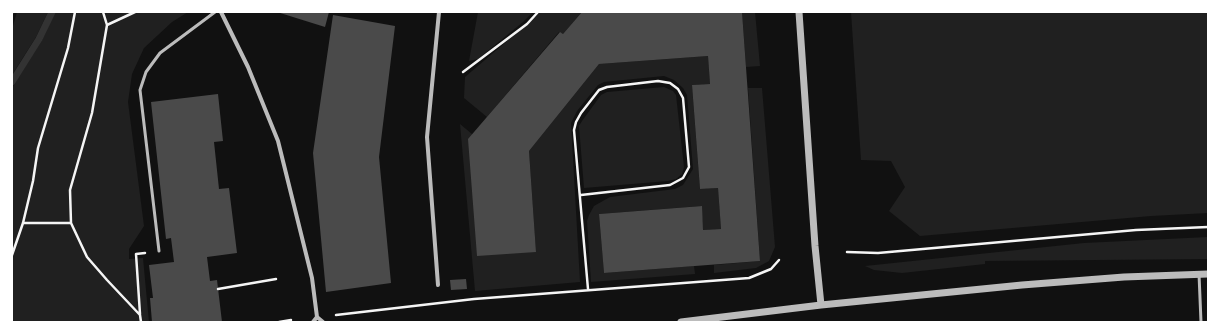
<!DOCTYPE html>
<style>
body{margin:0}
#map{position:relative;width:1220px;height:334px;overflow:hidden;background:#111;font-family:Overpass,sans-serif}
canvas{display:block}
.frame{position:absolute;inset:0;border:13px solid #fff;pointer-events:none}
</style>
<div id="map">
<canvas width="1220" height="334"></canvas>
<div class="frame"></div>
</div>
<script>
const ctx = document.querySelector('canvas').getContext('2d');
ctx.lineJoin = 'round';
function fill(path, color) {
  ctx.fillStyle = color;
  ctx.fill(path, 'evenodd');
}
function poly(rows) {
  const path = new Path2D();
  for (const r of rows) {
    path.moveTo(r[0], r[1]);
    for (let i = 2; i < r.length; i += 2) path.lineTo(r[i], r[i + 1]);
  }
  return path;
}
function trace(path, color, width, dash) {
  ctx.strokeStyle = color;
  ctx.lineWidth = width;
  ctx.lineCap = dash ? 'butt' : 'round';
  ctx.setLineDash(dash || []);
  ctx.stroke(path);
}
const green = poly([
 [17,12,48,12,36,37,12,75,12,29],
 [55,12,188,12,172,22,144,48,132,74,128,102,144,226,129,249,129,259,143,258,149,322,12,322,12,88,42,40],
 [478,12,533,12,523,22,478,59,469,61],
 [541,12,582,12,563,34,559,32,487,117,464,98,465,77],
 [742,12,755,12,760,66,746,67],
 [851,12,1208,12,1208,213,1151,216,920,236,889,211,905,187,891,161,861,160],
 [708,56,710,84,692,85,700,189,718,188,721,229,703,230,701,206,599,214,604,273,694,266,695,274,591,282,587,221,589,215,594,206,610,197,675,189,683,185,693,169,687,95,683,88,674,80,664,76,604,82,598,85,577,111,571,123,580,282,475,291,460,124,472,134,536,252,529,151,599,64],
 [664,87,673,91,676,95,684,167,682,174,676,179,668,181,584,188,579,126,582,121,601,95,607,92],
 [748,88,762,88,775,247,769,261,756,268,714,273,714,265,760,261],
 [1208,237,1208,259,985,261,985,264,902,273,874,270,865,266,1084,243]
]);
const stream = poly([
 [12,82,39,39,52,12]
]);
const building = poly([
 [277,12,329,12,325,27],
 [582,12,742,12,760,261,604,273,599,214,702,206,703,230,721,229,718,188,700,189,692,85,710,84,708,56,599,64,529,151,536,252,477,256,468,139,560,32,563,34],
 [333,15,395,26,379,157,391,283,326,292,313,153],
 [218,94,223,141,214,142,219,189,229,188,237,253,207,257,210,281,217,280,222,322,152,322,150,298,153,298,149,265,174,262,171,238,166,239,151,102],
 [466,279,467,289,451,290,450,280]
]);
const path = poly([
 [12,13,12,12],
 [107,25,135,12],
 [463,72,527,24,538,12],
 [581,195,670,185,683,178,689,167,683,98,678,89,670,83,658,81,607,87,599,90,581,113,576,122,574,130,588,289],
 [23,223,71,223,70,190,92,113,107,25,103,12],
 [71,223,87,257,107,280,140,315,141,322],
 [847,252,878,253,1136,230,1208,227],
 [12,255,23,223,33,181,38,148,68,48,75,12],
 [218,289,276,279],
 [140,314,136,254,145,253],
 [336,315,474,299,749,278,771,269,779,260],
 [279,322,291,320]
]);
const service = poly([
 [159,251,140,90,146,72,160,53,215,12],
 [1199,274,1201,322]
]);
const minor = poly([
 [221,12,248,67,278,141,312,278,317,317,323,322],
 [438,285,427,137,439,12],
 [313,322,317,317]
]);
const tertiary = poly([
 [799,12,815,246,821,305],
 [681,322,821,305,1022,285,1124,277,1208,274]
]);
fill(green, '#202020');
trace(stream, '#333', 7);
fill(building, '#4a4a4a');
trace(path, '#f5f5f5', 2.5);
trace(service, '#bcbcbc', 3);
trace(minor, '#bcbcbc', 4);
trace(tertiary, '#bcbcbc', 7);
</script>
